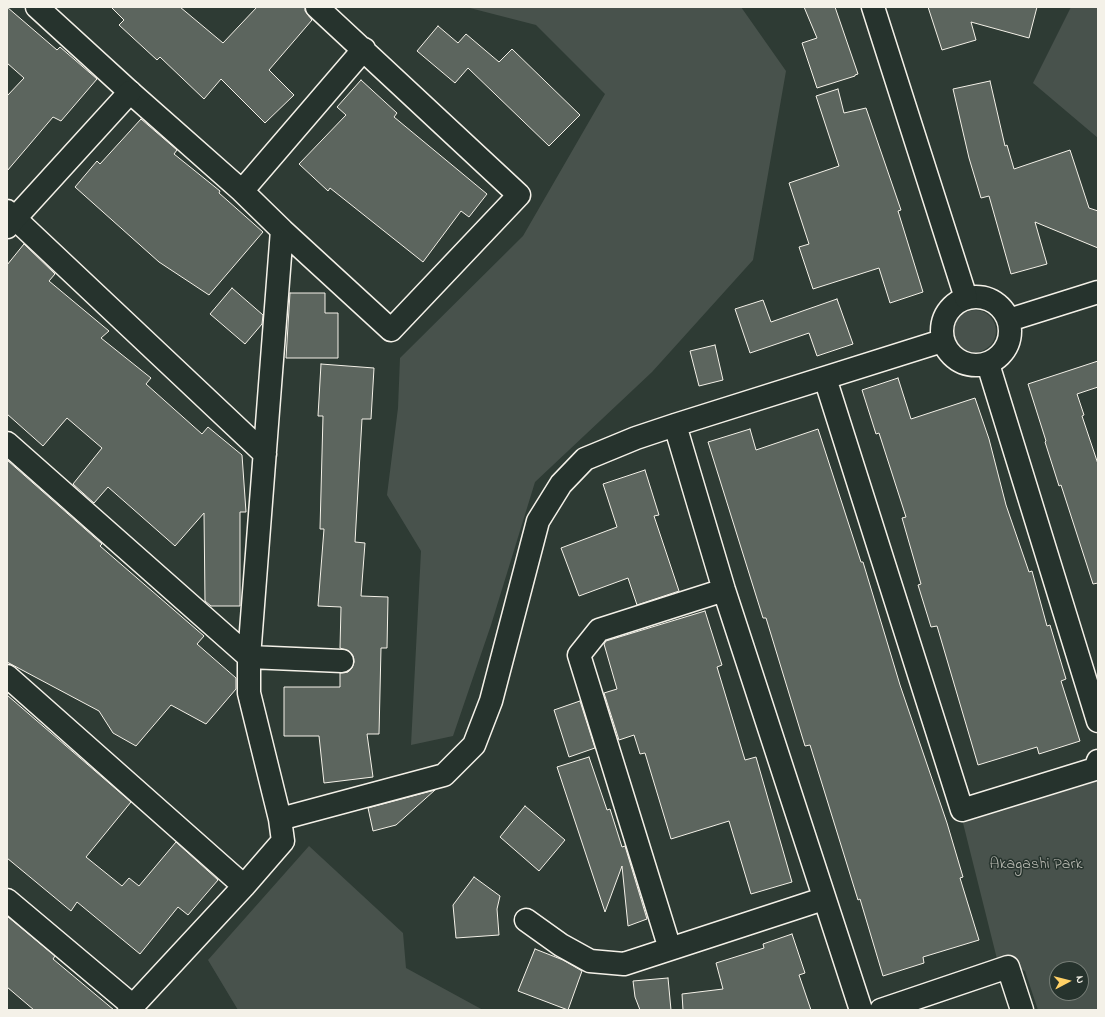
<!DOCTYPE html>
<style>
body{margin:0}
#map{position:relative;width:1105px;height:1017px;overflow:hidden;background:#2e3b34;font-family:"Indie Flower",sans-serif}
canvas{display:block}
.frame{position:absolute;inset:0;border:8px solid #f4f1e8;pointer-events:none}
.north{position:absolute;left:1049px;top:961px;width:40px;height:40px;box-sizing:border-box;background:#26332d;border:1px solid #787f78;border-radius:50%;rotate:83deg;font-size:11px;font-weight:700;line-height:16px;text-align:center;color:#f4f1e8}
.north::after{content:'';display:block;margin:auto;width:14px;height:18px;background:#ffd166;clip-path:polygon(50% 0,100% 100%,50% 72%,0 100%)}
</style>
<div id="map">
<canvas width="1105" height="1017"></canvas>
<div class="frame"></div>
<div class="north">N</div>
</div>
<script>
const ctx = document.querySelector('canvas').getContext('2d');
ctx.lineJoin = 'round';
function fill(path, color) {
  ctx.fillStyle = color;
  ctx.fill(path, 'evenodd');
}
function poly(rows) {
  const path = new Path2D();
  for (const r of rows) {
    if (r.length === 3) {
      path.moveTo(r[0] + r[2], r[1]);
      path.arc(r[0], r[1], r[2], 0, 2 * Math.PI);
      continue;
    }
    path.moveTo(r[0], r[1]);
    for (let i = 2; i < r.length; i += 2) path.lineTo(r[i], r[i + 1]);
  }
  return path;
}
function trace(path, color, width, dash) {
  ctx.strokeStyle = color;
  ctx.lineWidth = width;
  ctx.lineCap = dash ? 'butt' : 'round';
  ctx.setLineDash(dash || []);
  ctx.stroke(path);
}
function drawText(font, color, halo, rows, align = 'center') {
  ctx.font = font + ' "Indie Flower",sans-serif';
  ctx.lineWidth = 3;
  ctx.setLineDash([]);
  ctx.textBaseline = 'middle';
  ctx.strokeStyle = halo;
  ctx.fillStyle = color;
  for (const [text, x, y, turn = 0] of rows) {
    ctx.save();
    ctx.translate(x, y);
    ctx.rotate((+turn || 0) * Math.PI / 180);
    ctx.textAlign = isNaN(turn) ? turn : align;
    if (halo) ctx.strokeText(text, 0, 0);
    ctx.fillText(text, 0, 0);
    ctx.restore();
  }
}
const green = poly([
 [466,7,741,7,786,71,753,260,652,372,535,482,491,625,453,736,411,745,421,551,387,495,398,408,400,358,523,236,605,94,536,25],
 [1071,7,1098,7,1098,138,1033,83],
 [975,331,21],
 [1098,781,1098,1010,1038,1010,1025,971,997,959,963,823],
 [1057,969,1081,969,1081,993,1057,993],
 [309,846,403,933,406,968,483,1010,238,1010,208,960]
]);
const building = poly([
 [7,7,57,50,60,47,97,79,61,121,53,117,7,171,7,96,24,78,7,63,7,7],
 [111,7,180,7,223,43,257,7,305,7,305,11,312,20,269,70,294,95,265,123,221,79,204,99,160,57,157,60,119,25,124,20,111,7],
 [804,7,835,7,858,74,855,75,855,76,817,88,802,43,817,38,804,7],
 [928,7,1037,7,1029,38,971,22,976,40,942,50,928,7],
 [438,26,458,43,466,34,499,62,512,49,580,115,549,146,468,68,455,83,417,51,438,26],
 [361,80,397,113,394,117,487,194,469,217,461,211,423,262,330,188,328,191,299,164,346,115,337,107,361,80],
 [990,81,1005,146,1007,145,1014,169,1070,150,1089,208,1098,211,1098,248,1035,222,1047,264,1011,274,989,196,981,198,969,158,953,89,990,81],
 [838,89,844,113,866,108,901,210,898,211,923,292,890,303,879,268,813,289,799,247,809,244,789,183,839,166,816,96,838,89],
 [141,119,177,150,174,154,220,191,219,193,263,232,209,295,159,262,75,187,97,161,100,164,141,119],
 [24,244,55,274,49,281,109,331,101,338,151,378,146,384,202,434,208,427,242,455,246,512,240,512,240,606,211,606,205,601,204,513,175,546,108,487,94,503,73,484,102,448,67,418,43,446,7,414,7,265,24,244],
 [232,288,263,315,262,324,245,344,210,314,232,288],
 [290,293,325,293,325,313,338,313,338,358,286,358,290,293],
 [837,299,853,344,817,356,809,333,750,353,735,309,763,300,771,322,837,299],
 [715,345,723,380,699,386,690,351,715,345],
 [1098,361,1098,387,1077,394,1084,415,1082,416,1098,464,1098,583,1093,584,1061,485,1059,486,1045,442,1046,441,1028,384,1098,361],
 [321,364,374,368,371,419,362,419,355,542,365,543,361,596,388,597,387,648,381,648,379,734,367,734,373,777,324,783,319,736,284,736,284,687,340,687,340,673,348,672,352,668,354,662,353,656,349,651,340,648,341,607,318,606,324,529,320,529,323,416,318,416,321,364],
 [898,378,911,419,975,398,989,439,1006,505,1029,572,1032,571,1047,626,1050,625,1066,679,1061,681,1080,741,1039,754,1037,747,978,765,937,626,931,627,918,585,921,584,902,518,906,517,879,433,876,434,862,390,898,378],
 [750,429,756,450,818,429,861,562,863,562,900,685,947,823,963,877,960,878,979,940,923,957,924,963,883,976,860,899,858,900,810,745,805,746,766,618,763,618,708,442,750,429],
 [7,460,102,544,100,546,204,636,197,644,236,678,236,689,206,724,171,705,136,746,113,733,99,711,7,662,7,460],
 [645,470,659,515,654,516,679,591,637,605,628,578,579,596,561,548,617,527,603,484,645,470],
 [705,611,722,665,717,667,745,760,756,757,792,882,751,894,729,821,671,839,645,753,640,754,634,735,619,740,604,693,617,689,604,644,606,641,705,611],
 [7,695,131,802,86,857,122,886,129,878,139,886,176,842,218,880,188,915,178,907,140,954,77,902,71,911,7,858,7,695],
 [580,701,595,748,569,757,554,710,580,701],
 [589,757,607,810,610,809,622,847,625,846,647,919,628,926,622,866,605,912,557,767,589,757],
 [435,790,396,825,373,831,368,808,435,790],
 [525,806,565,840,539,871,500,837,525,806],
 [474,877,500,896,497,909,499,935,456,938,453,905,474,877],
 [7,916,55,956,53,959,114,1010,34,1010,7,987,7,916],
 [792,934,805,973,799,975,811,1010,683,1010,682,994,723,989,716,963,764,948,763,944,792,934],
 [535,949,563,960,582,971,568,1010,518,991,535,949],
 [668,978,671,1010,640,1010,635,997,633,981,668,978]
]);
const street = poly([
 [37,7,130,92,242,191,282,230,249,657,249,693,280,819,283,841,244,886,129,1010],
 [242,191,364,49],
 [7,211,265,454],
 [282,230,391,330,519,195,317,7],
 [976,331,34],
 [1009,320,1098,292],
 [988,364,1098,721],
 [825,378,962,810,1095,769,1098,761],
 [675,425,724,590,861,1010],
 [7,443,249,657,342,661],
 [724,590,599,630,579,655,670,949,823,899],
 [7,676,244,886],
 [280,819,444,775,474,745,491,701,538,521,561,484,585,459,636,438,675,425,942,341],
 [7,900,133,1006],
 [526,920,561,945,590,961,624,964,670,949],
 [881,1010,1008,967,1022,1010]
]);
const secondary = poly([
 [873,7,966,298],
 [7,227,130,92]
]);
const parkNames = [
 ["Akagashi Park",1036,865]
];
fill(green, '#48524c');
fill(building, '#5c655e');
trace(building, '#f4f1e8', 1);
trace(street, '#f4f1e8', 25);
trace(secondary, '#f4f1e8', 25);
trace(street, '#26332d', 22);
trace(secondary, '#26332d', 22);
drawText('16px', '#b8b9b1', '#26332d', parkNames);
</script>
